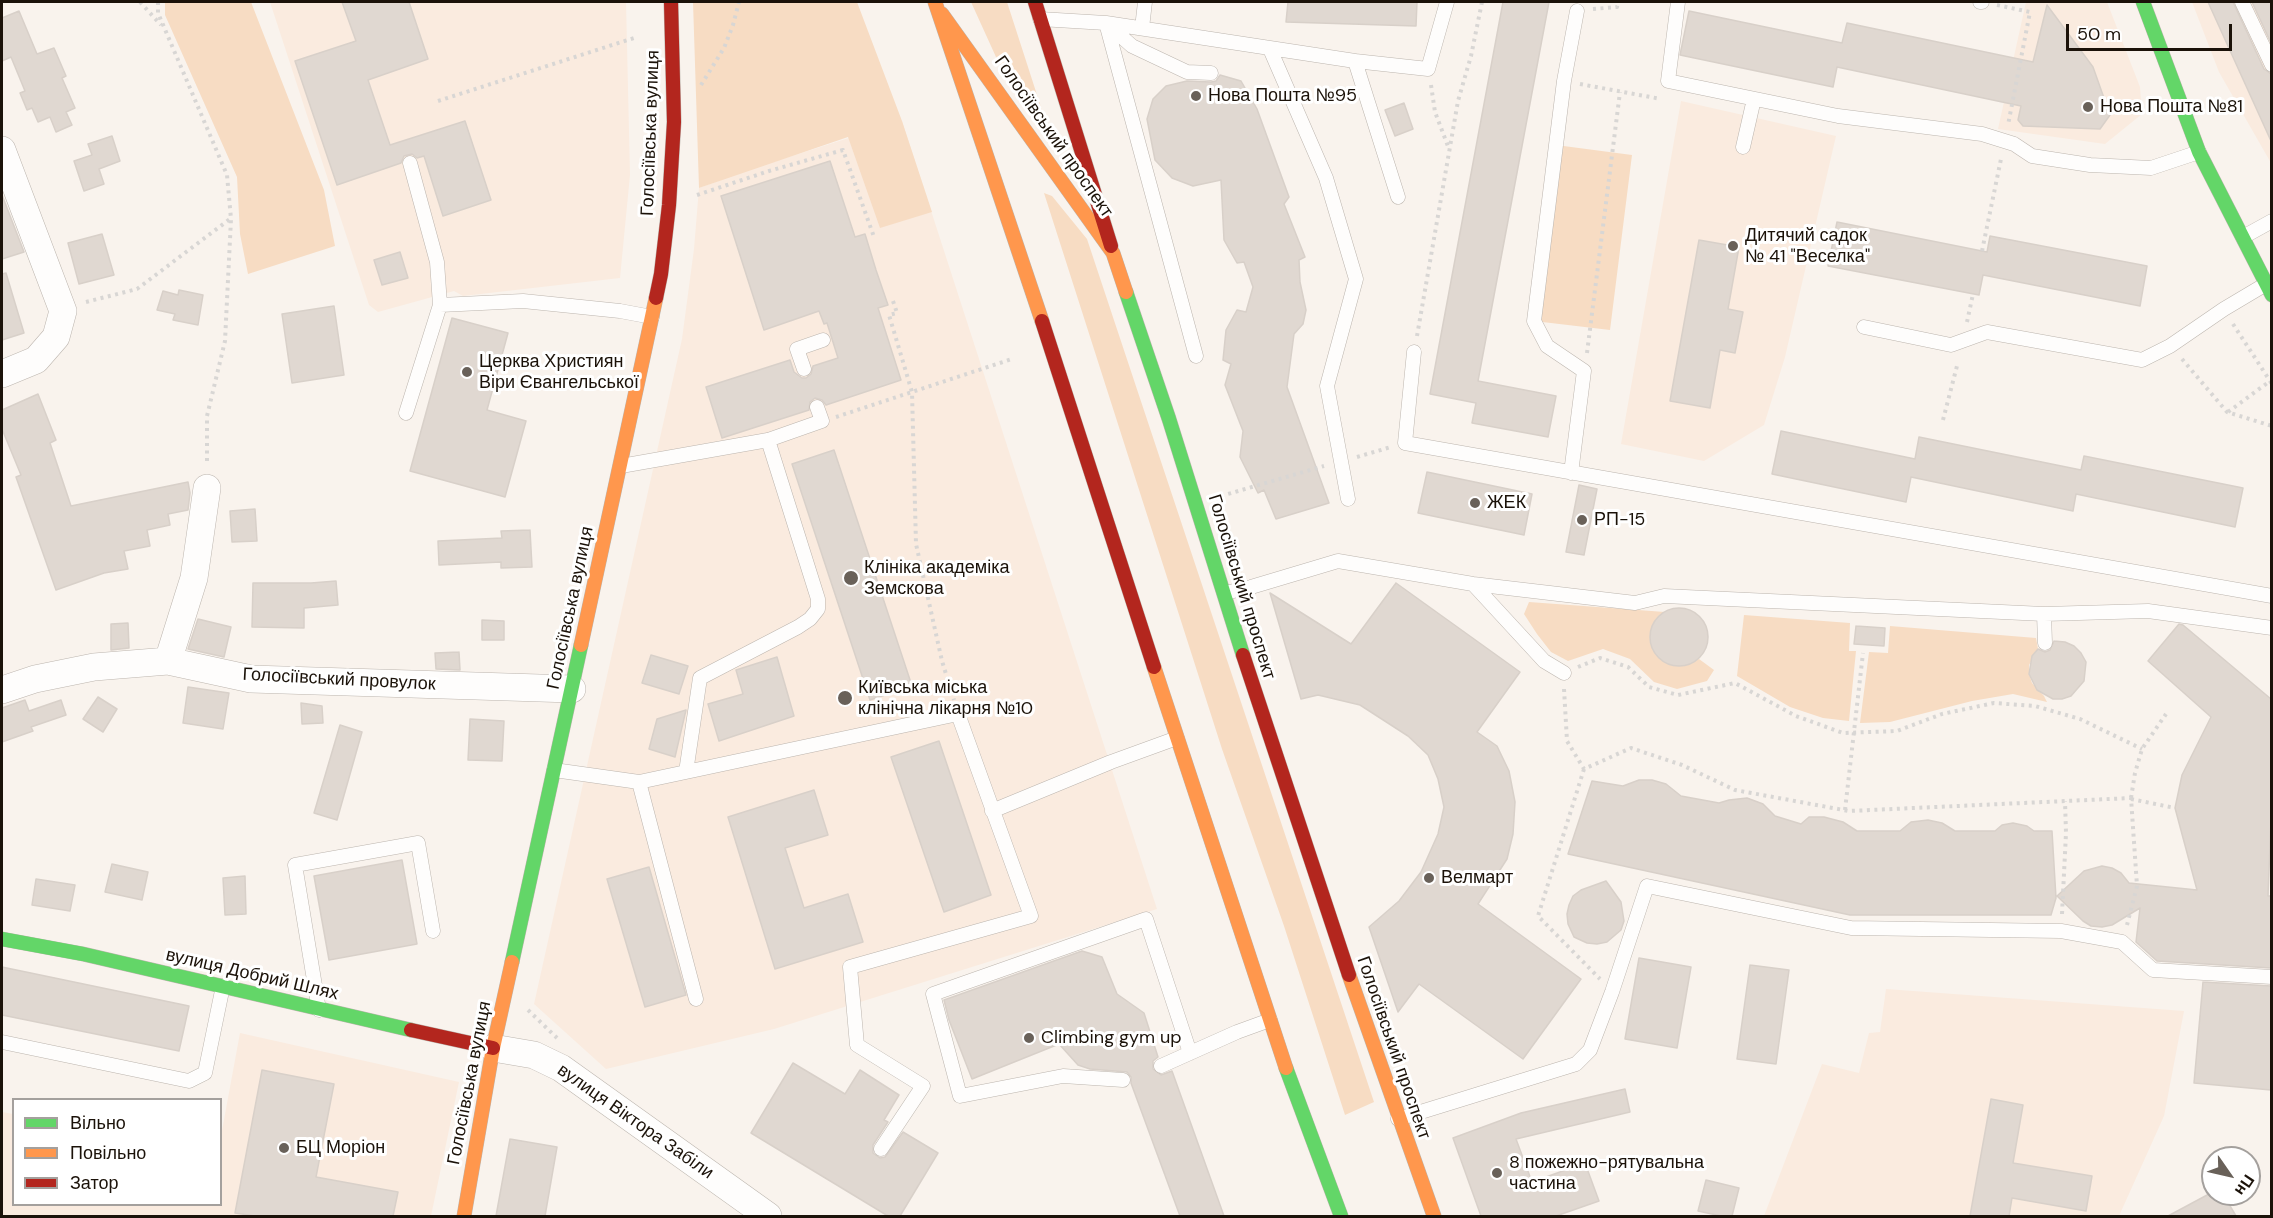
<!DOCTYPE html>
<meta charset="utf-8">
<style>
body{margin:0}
#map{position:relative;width:2273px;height:1218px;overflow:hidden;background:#f9f3ed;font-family:"DM Sans",sans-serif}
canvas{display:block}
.frame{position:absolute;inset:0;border:3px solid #1b1209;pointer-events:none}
.legend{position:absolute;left:12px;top:1098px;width:210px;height:108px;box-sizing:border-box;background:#fff;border:2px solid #a4a09d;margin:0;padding:8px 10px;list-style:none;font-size:18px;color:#1b1209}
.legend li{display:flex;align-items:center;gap:12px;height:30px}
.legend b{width:30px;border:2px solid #a4a09d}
.north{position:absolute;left:2201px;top:1146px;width:60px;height:60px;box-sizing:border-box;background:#fff;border:2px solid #a4a09d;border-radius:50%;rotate:124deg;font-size:16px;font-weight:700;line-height:24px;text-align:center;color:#1b1209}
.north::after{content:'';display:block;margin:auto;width:21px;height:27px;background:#696159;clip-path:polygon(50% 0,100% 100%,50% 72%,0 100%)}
.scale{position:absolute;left:2066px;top:24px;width:166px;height:27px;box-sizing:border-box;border:3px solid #1b1209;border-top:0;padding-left:8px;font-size:18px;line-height:21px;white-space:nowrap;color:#1b1209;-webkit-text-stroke:4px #fff;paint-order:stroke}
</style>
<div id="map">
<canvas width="2273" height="1218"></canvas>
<div class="frame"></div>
<ul class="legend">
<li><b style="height:8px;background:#63d668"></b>Вільно</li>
<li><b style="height:8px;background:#ff974d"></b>Повільно</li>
<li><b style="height:8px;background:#b3261e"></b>Затор</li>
</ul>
<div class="north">Пн</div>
<div class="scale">50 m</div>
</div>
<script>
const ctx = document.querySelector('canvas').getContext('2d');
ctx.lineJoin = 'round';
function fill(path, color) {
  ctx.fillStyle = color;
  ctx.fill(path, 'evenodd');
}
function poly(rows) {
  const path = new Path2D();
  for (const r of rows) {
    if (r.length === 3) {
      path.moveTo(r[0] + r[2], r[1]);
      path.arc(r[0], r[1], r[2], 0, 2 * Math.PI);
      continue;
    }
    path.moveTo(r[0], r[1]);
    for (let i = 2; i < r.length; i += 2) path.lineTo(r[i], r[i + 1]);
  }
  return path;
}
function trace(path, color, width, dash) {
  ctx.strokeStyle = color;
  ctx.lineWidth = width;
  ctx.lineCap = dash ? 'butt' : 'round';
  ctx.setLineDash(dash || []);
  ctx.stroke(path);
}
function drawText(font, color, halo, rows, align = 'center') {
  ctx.font = font + ' "DM Sans",sans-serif';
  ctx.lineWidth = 6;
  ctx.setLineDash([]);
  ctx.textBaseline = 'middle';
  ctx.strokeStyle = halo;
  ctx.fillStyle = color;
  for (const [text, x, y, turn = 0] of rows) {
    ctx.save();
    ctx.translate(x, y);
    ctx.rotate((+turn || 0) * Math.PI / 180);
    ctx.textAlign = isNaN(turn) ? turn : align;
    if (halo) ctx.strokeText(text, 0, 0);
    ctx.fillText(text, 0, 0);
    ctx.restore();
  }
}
const built = poly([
 [270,2,626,2,630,175,620,278,463,296,454,291,378,312,369,305],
 [2024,2,2107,2,2140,87,2142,114,2105,144,1998,129,2026,2],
 [2192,2,2271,2,2271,163,2219,72],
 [1681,101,1836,136,1785,357,1764,425,1704,461,1621,444],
 [902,121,1157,909,774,1029,606,1069,534,1004,682,339,694,249,699,188,748,170],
 [1886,989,2184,1011,2164,1116,2119,1216,1764,1216,1822,1064,1859,1073,1869,1033,1880,1032],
 [240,1033,459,1082,431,1216,2,1216,2,1112,13,1114,14,1204,220,1204,221,1136]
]);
const green = poly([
 [165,2,251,2,324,190,335,246,248,274,240,234,237,177,165,15],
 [693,2,857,2,902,121,932,212,880,228,848,137,699,188],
 [971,2,1007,2,1049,132,1001,68],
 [1556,145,1632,155,1610,330,1534,321],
 [1044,193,1052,196,1087,239,1374,1102,1345,1115,1284,926,1222,749],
 [1529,602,1665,612,1652,627,1652,645,1656,654,1672,665,1681,666,1699,659,1714,670,1707,681,1677,689,1654,682,1630,659,1603,649,1568,661,1551,652,1537,634,1524,614],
 [1744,615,1850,623,1849,651,1856,651,1849,721,1823,718,1790,707,1737,676],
 [1890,626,2036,638,2038,649,2029,665,2029,674,2032,683,2044,696,2047,702,2013,694,1972,701,1890,722,1860,723,1869,652,1888,653]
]);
const building = poly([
 [342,2,409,2,428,59,368,80,390,145,465,121,491,200,443,216,424,156,417,158,412,154,404,156,401,163,337,185,295,61,356,41,342,2],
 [1288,2,1417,2,1416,26,1286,22,1288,2],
 [1503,2,1549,2,1478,381,1556,396,1548,437,1472,423,1476,403,1430,394,1503,2],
 [2208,2,2233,2,2264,69,2271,74,2271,141,2208,2],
 [2252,2,2271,2,2271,43,2252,2],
 [2047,5,2093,67,2110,115,2100,129,2023,126,2018,120,2021,106,1837,67,1833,87,1680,55,1689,11,1842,43,1847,23,2033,62,2047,5],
 [19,11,37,54,54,48,66,76,62,78,75,108,66,112,72,125,56,132,50,117,38,122,32,108,27,110,20,93,25,91,11,57,2,61,2,18,19,11],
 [1220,75,1241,81,1257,109,1289,197,1284,204,1305,257,1299,260,1300,282,1306,310,1303,324,1294,334,1287,387,1329,503,1276,519,1264,490,1258,493,1240,457,1243,431,1225,385,1231,364,1223,360,1226,330,1237,310,1246,312,1253,287,1244,262,1237,263,1224,240,1221,180,1193,186,1172,178,1155,160,1147,119,1153,99,1166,86,1187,81,1211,82,1216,81,1220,75],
 [1404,103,1413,129,1395,136,1385,110,1404,103],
 [112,136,120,161,99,169,104,184,84,191,74,161,92,155,88,144,112,136],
 [830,161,855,237,865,234,876,270,888,305,878,308,901,380,826,405,822,400,815,398,810,402,809,410,722,438,706,387,790,360,794,372,802,378,806,378,811,374,813,366,838,358,827,323,824,324,819,311,764,330,721,196,830,161],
 [2,195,24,252,2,259,2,195],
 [1837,222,1987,252,1990,236,2147,266,2140,306,1983,275,1979,295,1828,266,1837,222],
 [102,234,114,275,79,284,68,243,102,234],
 [1699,240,1739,247,1728,309,1743,312,1735,353,1720,350,1710,408,1670,401,1699,240],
 [400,252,408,278,382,285,374,260,400,252],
 [6,273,24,333,2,340,2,274,6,273],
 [179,290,203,295,198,325,173,320,175,314,157,310,163,291,178,295,179,290],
 [334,306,344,375,292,383,282,314,334,306],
 [452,318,508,333,487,410,526,421,505,497,410,471,452,318],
 [38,394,56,440,50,443,71,506,188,482,190,493,188,510,168,514,170,525,147,530,150,546,124,551,128,569,104,573,56,590,16,477,21,475,2,429,2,410,38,394],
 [1781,431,1915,459,1919,437,2081,470,2084,456,2243,488,2235,527,2076,494,2073,511,1911,477,1906,502,1772,474,1781,431],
 [834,450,912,686,870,700,792,464,834,450],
 [1427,472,1532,494,1524,535,1418,513,1427,472],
 [1579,485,1597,489,1584,555,1566,552,1579,485],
 [255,509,257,541,232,542,230,511,255,509],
 [530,530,532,567,501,568,501,562,439,565,438,541,502,538,501,531,530,530],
 [336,581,338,605,304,608,304,628,252,627,253,583,311,583,336,581],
 [1396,583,1520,672,1477,732,1497,746,1509,771,1515,802,1513,834,1507,859,1478,904,1581,979,1523,1059,1419,984,1398,1012,1369,927,1399,901,1421,872,1438,834,1444,807,1438,779,1428,755,1408,736,1360,705,1318,695,1301,699,1270,593,1351,644,1396,583],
 [1679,637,29],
 [198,619,231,627,224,657,188,649,198,619],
 [482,620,504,621,504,640,482,640,482,620],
 [128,623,129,648,111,650,111,624,128,623],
 [2179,624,2183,625,2271,699,2271,820,2268,896,2271,896,2271,968,2157,961,2136,942,2140,908,2112,925,2102,927,2091,926,2083,921,2057,896,2084,871,2102,866,2112,868,2121,873,2129,883,2197,890,2175,808,2182,775,2211,717,2148,661,2179,624],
 [1856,626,1885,628,1884,646,1854,644,1856,626],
 [2054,641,2065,642,2074,646,2081,653,2086,662,2084,681,2071,696,2062,699,2053,699,2037,690,2029,674,2032,656,2038,649,2045,652,2050,650,2054,641],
 [459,652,460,670,436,669,435,653,459,652],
 [651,655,688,666,679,694,642,683,651,655],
 [777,657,794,716,719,741,708,704,743,694,736,670,777,657],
 [188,687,229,693,223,729,183,723,188,687],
 [98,697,117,709,103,732,83,719,98,697],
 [25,700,29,711,61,700,66,715,31,727,33,731,2,742,2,708,25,700],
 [301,703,322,706,323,723,302,724,301,703],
 [686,710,675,757,649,749,657,719,686,710],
 [470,719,504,721,502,761,468,760,470,719],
 [340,725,362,732,337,820,314,813,340,725],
 [939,741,991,895,944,912,891,757,939,741],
 [1639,780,1652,780,1666,784,1681,796,1719,803,1729,800,1747,798,1763,804,1775,816,1801,824,1809,817,1824,817,1843,822,1857,831,1900,831,1911,822,1928,820,1942,823,1955,831,1995,831,2002,825,2013,823,2027,826,2034,831,2052,831,2056,898,2051,915,1850,915,1568,854,1592,781,1623,786,1639,780],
 [814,790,828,835,785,848,804,908,848,894,863,942,775,969,728,817,814,790],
 [402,860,417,944,329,960,314,876,402,860],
 [112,864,148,872,142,900,105,892,112,864],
 [649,867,686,995,645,1007,607,879,649,867],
 [245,876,246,914,225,915,223,878,245,876],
 [36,879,75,885,70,911,32,905,36,879],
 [1606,881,1621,902,1624,921,1621,930,1607,942,1597,944,1587,943,1574,937,1568,924,1567,914,1569,905,1573,896,1581,890,1606,881],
 [1082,951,1102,957,1117,994,1144,1013,1158,1057,1153,1061,1153,1069,1161,1075,1172,1071,1224,1216,1180,1216,1131,1083,1131,1077,1127,1072,1090,1069,1078,1065,1059,1044,972,1079,949,1020,944,1000,1082,951],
 [1639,958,1691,967,1677,1048,1625,1039,1639,958],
 [1750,965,1789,970,1776,1064,1737,1059,1750,965],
 [2,967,189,1006,179,1051,2,1015,2,967],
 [2203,982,2271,986,2271,1090,2194,1083,2203,982],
 [793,1063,845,1094,860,1070,899,1095,884,1120,888,1122,873,1145,873,1153,880,1158,885,1157,903,1132,938,1153,900,1216,888,1216,751,1133,793,1063],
 [262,1070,334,1084,316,1177,398,1192,393,1216,255,1216,235,1213,262,1070],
 [1625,1089,1630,1112,1516,1139,1532,1182,1585,1163,1599,1201,1556,1216,1481,1216,1453,1138,1521,1113,1625,1089],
 [1991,1099,2023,1105,2013,1163,2092,1176,2086,1211,2012,1198,2009,1216,1970,1216,1991,1099],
 [510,1139,557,1147,545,1216,496,1216,510,1139],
 [1706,1180,1739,1188,1732,1216,1721,1216,1698,1211,1706,1180],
 [2209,1194,2223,1194,2236,1216,2168,1216,2209,1194]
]);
const path = poly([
 [140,2,161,25],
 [158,2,158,13,227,175,231,219,225,341,207,416,207,464],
 [1997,5,2030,12,2008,125],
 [1593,9,1617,7,1618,2],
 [1580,84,1661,99],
 [701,85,724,48,733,25,739,2],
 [1431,85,1435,112,1449,149],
 [438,101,634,38],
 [697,195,769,171,843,150,874,237],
 [1982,251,2001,159],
 [893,301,897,313,889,315,912,392,916,544,942,661,954,700],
 [86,302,137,289,230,219],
 [1967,322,1973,294],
 [2233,324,2272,384],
 [1417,336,1458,101,1471,56,1482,2],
 [1587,353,1620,92],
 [2182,359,2227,412,2272,426],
 [2228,412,2270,381],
 [836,417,1012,359],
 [1943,420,1958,362],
 [1357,457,1391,447],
 [1221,496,1324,466],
 [1578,667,1600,658,1628,667,1649,687,1678,695,1735,683,1796,716,1843,733,1897,731,1942,714,1994,703,2035,706,2080,719,2142,749],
 [1564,689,1567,741,1584,769,1631,748,1682,765,1735,790,1849,811,2131,798,2137,886,2127,925],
 [1584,769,1538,916,1600,979],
 [2131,798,2135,773,2142,749,2166,714],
 [2131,799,2175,808],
 [1845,810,1863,653],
 [2062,914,2066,833,2065,801],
 [528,1010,557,1038]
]);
const lane = poly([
 [1678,2,1668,81,1838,116,1982,134,2014,144,2032,156,2090,165,2151,168,2199,152],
 [1980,2,1982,2],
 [2242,2,2272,65],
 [1040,19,1106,23,1355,61,1398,197],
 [1106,23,1196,356],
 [1106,23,1132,46,1187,72,1211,73],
 [1142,28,1145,2],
 [1270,49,1326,178,1356,279,1327,386,1348,499],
 [1355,61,1428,69,1447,2],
 [1743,147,1754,99],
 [410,163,437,262,440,305],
 [2243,237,2272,221],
 [1864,327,1951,345,1987,332,2142,360,2170,346,2224,309,2266,284],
 [1414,352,1405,443,2272,596],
 [804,369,797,349,823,340],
 [406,413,440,305,523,301,620,311,652,317],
 [621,466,768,440,822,421,817,407],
 [1571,473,1584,371,1547,346,1534,321,1564,81,1577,11],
 [1473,584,1544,661,1564,673],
 [1225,593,1251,587,1338,561,1473,584,1635,603,1664,596,2044,614,2148,611,2272,628],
 [2044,614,2045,643],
 [554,770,639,782,958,714,1031,916,850,967,857,1045,923,1086,881,1149],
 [686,772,700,678,798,627,810,619,818,609,818,599,768,440],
 [639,782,696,999],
 [992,811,1111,762,1177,738],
 [319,1010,295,865,418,843,433,931],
 [2,1042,189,1081,205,1073,223,986],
 [1161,1066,1237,1032,1270,1020],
 [1123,1080,1063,1076,960,1096,933,994,1146,919,1190,1053],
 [1398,1119,1576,1064,1590,1050,1612,992,1647,886,1851,928,2061,931,2122,942,2153,970,2272,977]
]);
const street = poly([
 [2,150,63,311,56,337,36,360,2,374],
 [168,661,194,578,207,488],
 [2,690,35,679,94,667,168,661,251,679,572,689],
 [493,1048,534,1055,561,1068,768,1216]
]);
const fast = poly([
 [2143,2,2199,152,2272,295],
 [1126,292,1169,419,1243,655],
 [2,939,83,954,411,1030],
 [512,962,581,645],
 [1286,1068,1341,1216]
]);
const slow = poly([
 [935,2,1042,321],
 [942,14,1113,253,1126,292],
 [581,645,656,298],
 [1154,667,1286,1068],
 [1349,975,1434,1216],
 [464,1216,493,1048,512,962]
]);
const jam = poly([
 [1035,2,1111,246],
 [656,298,661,274,669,205,674,122,671,2],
 [1042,321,1154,667],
 [1243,655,1349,975],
 [411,1030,493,1048]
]);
const markers = [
 [1196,96,6,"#696159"],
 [2088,107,6,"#696159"],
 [1733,246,6,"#696159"],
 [467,372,6,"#696159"],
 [1475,503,6,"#696159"],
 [1582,520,6,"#696159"],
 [851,578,8,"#696159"],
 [845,698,8,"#696159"],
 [1429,878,6,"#696159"],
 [1029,1038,6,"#696159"],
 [284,1148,6,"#696159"],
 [1497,1173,6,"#696159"]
];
const poiNames = [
 ["Нова Пошта №95",1208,96],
 ["Нова Пошта №81",2100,107],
 ["Дитячий садок",1745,236],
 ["№ 41 \"Веселка\"",1745,257],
 ["Церква Християн",479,362],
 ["Віри Євангельської",479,383],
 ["ЖЕК",1487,503],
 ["РП-15",1594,520],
 ["Клініка академіка",864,568],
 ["Земскова",864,589],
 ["Київська міська",858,688],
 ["клінічна лікарня №10",858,709],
 ["Велмарт",1441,878],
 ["Climbing gym up",1041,1038],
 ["БЦ Моріон",296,1148],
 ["8 пожежно-рятувальна",1509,1163],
 ["частина",1509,1184]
];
const streetNames = [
 ["Голосіївська вулиця",651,133,-88],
 ["Голосіївський проспект",1053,137,55],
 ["Голосіївський проспект",1241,587,73],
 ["Голосіївська вулиця",571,608,-78],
 ["Голосіївський провулок",339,680,3],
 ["вулиця Добрий Шлях",252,975,13],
 ["Голосіївський проспект",1393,1048,71],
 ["Голосіївська вулиця",470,1083,-79],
 ["вулиця Віктора Забіли",635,1122,35]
];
fill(built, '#faebdf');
fill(green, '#f7dcc3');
fill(building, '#e0d8d1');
trace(building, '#d8d0c9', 1.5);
trace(lane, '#bcb5ae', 15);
trace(street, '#bcb5ae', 28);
trace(fast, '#bcb5ae', 15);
trace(slow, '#bcb5ae', 15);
trace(jam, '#bcb5ae', 15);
trace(path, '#d8d6d4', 4, [3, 4.5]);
trace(lane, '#fefdfc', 14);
trace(street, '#fefdfc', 27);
trace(fast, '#63d668', 14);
trace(slow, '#ff974d', 14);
trace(jam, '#b3261e', 14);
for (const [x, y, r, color] of markers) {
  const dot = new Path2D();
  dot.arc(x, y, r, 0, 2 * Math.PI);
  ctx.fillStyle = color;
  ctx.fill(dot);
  trace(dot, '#fff', 2);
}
drawText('18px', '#1b1209', '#fff', poiNames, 'left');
drawText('18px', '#1b1209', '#fff', streetNames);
</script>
